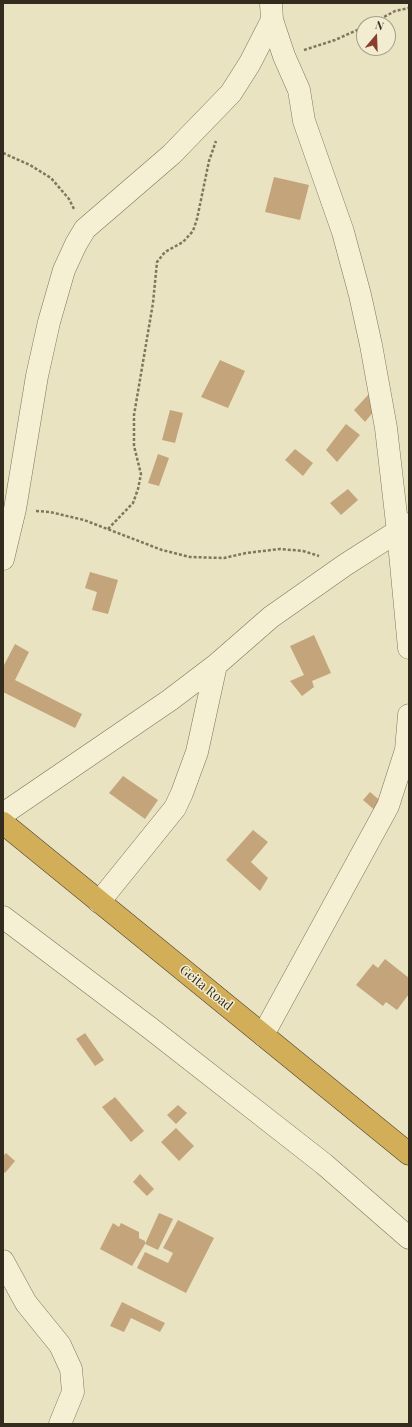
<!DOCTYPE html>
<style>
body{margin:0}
#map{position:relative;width:412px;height:1427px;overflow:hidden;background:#e9e3c2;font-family:"Playfair Display",serif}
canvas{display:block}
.frame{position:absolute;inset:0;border:4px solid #332b1e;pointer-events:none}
.north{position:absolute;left:356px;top:16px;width:40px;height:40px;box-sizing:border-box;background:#f2edd1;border:1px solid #a69f89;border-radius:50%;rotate:19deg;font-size:11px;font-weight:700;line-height:16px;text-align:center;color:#332b1e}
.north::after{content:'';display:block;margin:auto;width:14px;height:18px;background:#8b3d30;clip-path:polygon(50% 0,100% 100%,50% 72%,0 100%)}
</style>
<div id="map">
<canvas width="412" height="1427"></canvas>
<div class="frame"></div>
<div class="north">N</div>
</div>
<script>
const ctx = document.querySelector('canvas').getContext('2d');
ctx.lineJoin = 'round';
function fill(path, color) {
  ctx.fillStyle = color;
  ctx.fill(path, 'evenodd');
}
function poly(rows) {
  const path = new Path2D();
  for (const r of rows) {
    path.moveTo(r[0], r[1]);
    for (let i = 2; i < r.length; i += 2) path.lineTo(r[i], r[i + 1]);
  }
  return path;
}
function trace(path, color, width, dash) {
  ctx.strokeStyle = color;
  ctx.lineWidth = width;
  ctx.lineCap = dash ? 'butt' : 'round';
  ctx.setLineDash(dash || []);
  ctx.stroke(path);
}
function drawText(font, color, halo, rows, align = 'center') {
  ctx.font = font + ' "Playfair Display",serif';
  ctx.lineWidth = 3;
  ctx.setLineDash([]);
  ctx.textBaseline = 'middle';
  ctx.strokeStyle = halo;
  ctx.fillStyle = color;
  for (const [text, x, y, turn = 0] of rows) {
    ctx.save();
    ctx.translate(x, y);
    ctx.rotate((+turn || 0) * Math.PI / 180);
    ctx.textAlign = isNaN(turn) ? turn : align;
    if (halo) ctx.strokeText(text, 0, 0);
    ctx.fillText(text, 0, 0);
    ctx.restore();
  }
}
const building = poly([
 [274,177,309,185,300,220,265,212],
 [220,360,245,371,228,408,201,397],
 [369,394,379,405,365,422,354,410],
 [170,410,183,413,175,443,162,440],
 [346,424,360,435,337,462,326,450],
 [295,449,313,463,303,476,285,460],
 [158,454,169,458,159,486,148,483],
 [348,489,358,500,341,515,330,503],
 [90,572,118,580,108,614,92,610,97,592,85,588],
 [314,635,331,673,312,681,314,687,302,696,290,681,304,675,290,646],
 [15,644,29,652,15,680,82,714,75,728,3,692,3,667],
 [123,776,158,800,145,819,109,793],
 [370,792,389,808,378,813,363,800],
 [253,830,268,842,251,862,268,878,260,891,226,860],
 [385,959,409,978,409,994,397,1010,386,1002,383,1006,356,985,373,964,378,968],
 [85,1033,104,1060,95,1066,76,1039],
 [115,1097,144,1131,131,1142,102,1107],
 [178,1105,187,1113,176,1124,167,1115],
 [176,1128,194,1146,179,1161,161,1142],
 [6,1153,15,1161,5,1173,3,1171,3,1156],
 [140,1174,154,1189,147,1196,133,1182],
 [159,1213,173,1219,158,1250,145,1244],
 [178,1220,214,1238,186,1293,137,1268,145,1252,168,1263,173,1253,163,1248],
 [113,1223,119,1227,121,1223,139,1232,139,1238,145,1241,145,1244,132,1266,100,1249],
 [122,1302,165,1323,160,1332,131,1318,124,1332,110,1326]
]);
const path = poly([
 [371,24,395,11,409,8],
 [304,50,335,40,364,27],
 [3,153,30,165,51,178,69,199,74,209],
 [36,511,50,512,84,520,162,550,190,557,224,558,246,553,280,549,303,551,319,556],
 [108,529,133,503,138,489,141,474,134,446,134,415,153,303,157,262,165,252,183,242,193,231,197,219,209,161,216,141]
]);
const minor = poly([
 [271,3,272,20,284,56,299,90,304,121,343,232,360,295,371,345,386,428,398,532,409,648],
 [3,559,15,509,37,376,49,322,64,270,76,244,85,229,172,154,231,93,250,63,272,20],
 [3,814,170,700,216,665,271,617,345,565,409,524],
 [99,902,175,808,182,793,197,752,216,665],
 [3,917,150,1028,324,1164,409,1238],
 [263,1035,388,806,406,750,409,715],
 [3,1261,26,1303,60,1345,71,1369,73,1392,60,1424]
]);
const highway = poly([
 [3,823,409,1154]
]);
const streetNames = [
 ["Geita Road",206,988,39]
];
fill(building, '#c4a47b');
trace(minor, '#81755b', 23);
trace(highway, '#4f432f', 23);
trace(path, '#81755b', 2.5, [3, 2]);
trace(minor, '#f5f0d4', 22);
trace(highway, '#d2ae59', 22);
drawText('13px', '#332b1e', '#f2edd1', streetNames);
</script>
